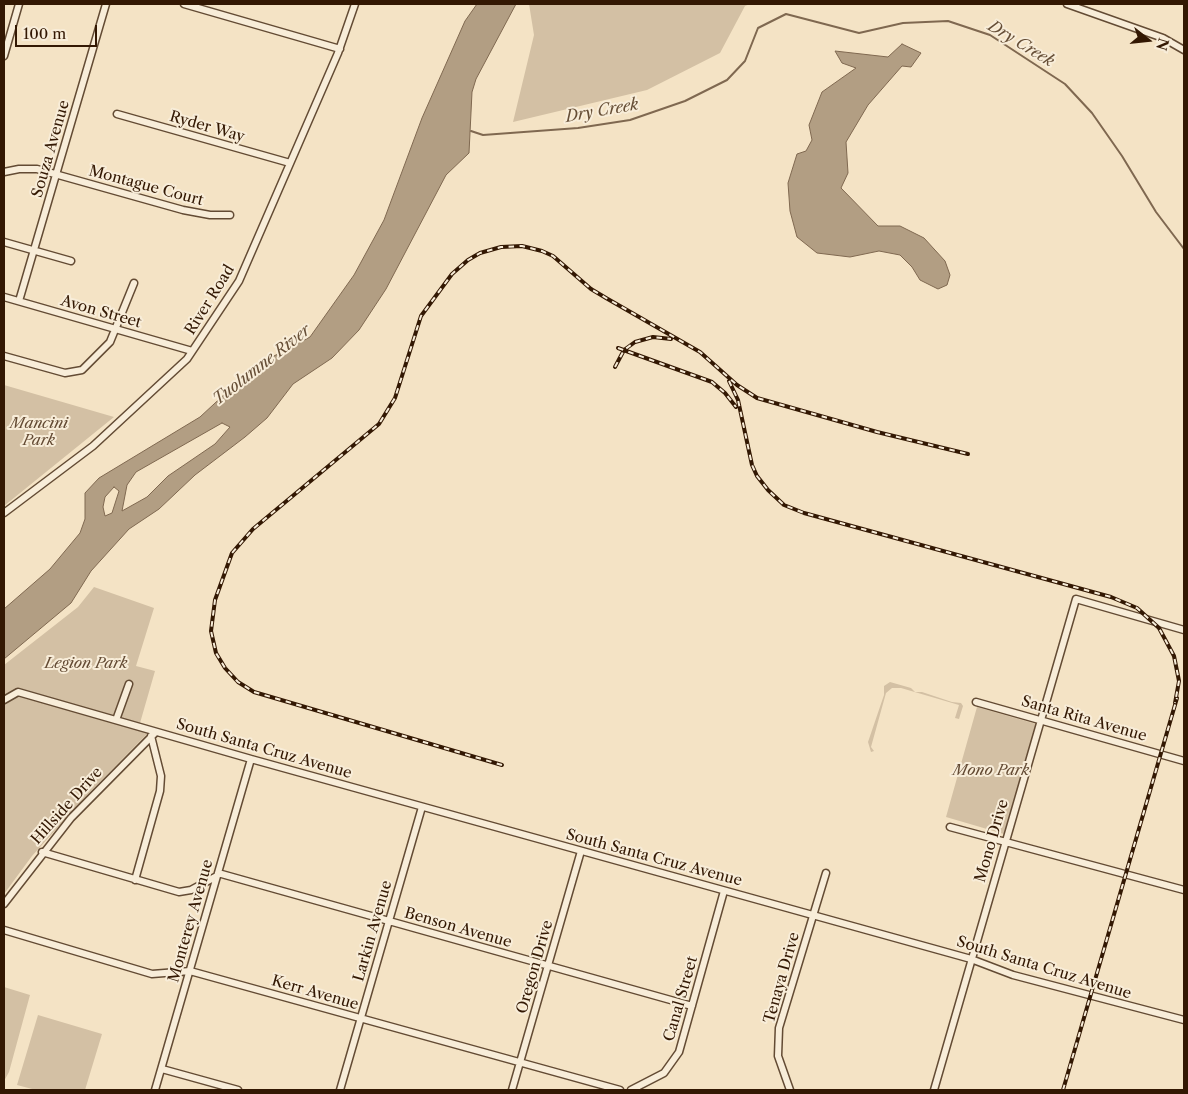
<!DOCTYPE html>
<style>
body{margin:0}
#map{position:relative;width:1188px;height:1094px;overflow:hidden;background:#f4e3c5;font-family:"Libre Caslon Text",serif}
canvas{display:block}
.frame{position:absolute;inset:0;border:5px solid #331803;pointer-events:none}
.north{position:absolute;left:1123px;top:15px;width:50px;height:50px;-webkit-text-stroke:4px #f8edd9;paint-order:stroke;rotate:106deg;font-size:14px;font-weight:700;line-height:20px;text-align:center;color:#331803}
.north::after{content:'';display:block;margin:auto;width:18px;height:22px;background:#331803;clip-path:polygon(50% 0,100% 100%,50% 72%,0 100%)}
.scale{position:absolute;left:15px;top:25px;width:82px;height:22px;box-sizing:border-box;border:2px solid #331803;border-top:0;padding-left:6px;font-size:15px;line-height:18px;white-space:nowrap;color:#331803;-webkit-text-stroke:4px #f8edd9;paint-order:stroke}
</style>
<div id="map">
<canvas width="1188" height="1094"></canvas>
<div class="frame"></div>
<div class="north">N</div>
<div class="scale">100 m</div>
</div>
<script>
const ctx = document.querySelector('canvas').getContext('2d');
ctx.lineJoin = 'round';
function fill(path, color) {
  ctx.fillStyle = color;
  ctx.fill(path, 'evenodd');
}
function poly(rows) {
  const path = new Path2D();
  for (const r of rows) {
    path.moveTo(r[0], r[1]);
    for (let i = 2; i < r.length; i += 2) path.lineTo(r[i], r[i + 1]);
  }
  return path;
}
function trace(path, color, width, dash) {
  ctx.strokeStyle = color;
  ctx.lineWidth = width;
  ctx.lineCap = dash ? 'butt' : 'round';
  ctx.setLineDash(dash || []);
  ctx.stroke(path);
}
function drawText(font, color, halo, rows, align = 'center') {
  ctx.font = font + ' "Libre Caslon Text",serif';
  ctx.lineWidth = 4;
  ctx.setLineDash([]);
  ctx.textBaseline = 'middle';
  ctx.strokeStyle = halo;
  ctx.fillStyle = color;
  for (const [text, x, y, turn = 0] of rows) {
    ctx.save();
    ctx.translate(x, y);
    ctx.rotate((+turn || 0) * Math.PI / 180);
    ctx.textAlign = isNaN(turn) ? turn : align;
    if (halo) ctx.strokeText(text, 0, 0);
    ctx.fillText(text, 0, 0);
    ctx.restore();
  }
}
const green = poly([
 [529,4,750,4,745,6,720,53,647,90,513,122,534,35],
 [4,385,114,417,4,506],
 [94,587,154,608,136,666,155,671,138,730,148,733,89,793,32,856,4,894,4,665,78,607],
 [890,682,911,688,915,692,922,692,952,702,961,703,963,706,959,719,955,718,959,705,901,688,892,688,886,693,871,747,874,751,871,752,868,742,884,695,884,686],
 [977,707,1036,724,1004,834,946,817],
 [4,987,30,995,9,1072,4,1081],
 [38,1015,102,1034,85,1090,36,1090,17,1085]
]);
const water = poly([
 [477,4,516,4,476,79,472,92,469,153,446,175,386,289,359,330,332,358,293,384,267,418,245,437,195,475,159,509,129,529,91,571,71,603,4,659,4,609,50,569,80,533,85,519,85,493,99,478,200,417,255,366,310,337,354,275,384,220,422,118,465,21,477,4],
 [222,423,230,427,215,444,168,476,147,497,122,511,127,485,136,472,222,423],
 [114,487,119,491,112,513,105,516,103,507,105,497,114,487],
 [902,44,921,53,911,67,902,66,868,105,846,142,848,173,841,188,878,226,900,226,924,238,945,261,950,275,947,285,938,289,920,280,912,267,900,255,879,251,850,257,817,253,797,237,790,211,788,183,797,154,806,151,812,140,809,125,822,92,856,68,842,63,835,51,888,57,902,44]
]);
const stream = poly([
 [471,131,483,135,578,128,630,120,685,101,727,80,745,61,758,28,786,14,859,33,903,23,948,21,990,35,1065,84,1092,113,1122,156,1156,212,1184,249]
]);
const minor = poly([
 [184,4,340,49],
 [1067,4,1163,38,1184,50],
 [4,56,19,4],
 [117,114,290,163],
 [4,172,19,169,37,169,183,210,210,215,230,215],
 [4,242,71,261],
 [4,297,192,351],
 [19,301,106,4],
 [4,356,65,373,82,370,110,342,134,283],
 [4,513,93,446,187,359,239,281,338,53,355,4],
 [4,700,18,692,251,759,971,959,1013,975,1184,1020],
 [976,702,1184,761],
 [116,720,129,684],
 [950,827,1184,890],
 [42,852,179,892,191,890,217,876],
 [218,873,692,1006],
 [135,880,160,791,161,776,151,736],
 [4,904,71,818,156,732],
 [4,930,152,974,190,971,620,1090],
 [162,1069,238,1090],
 [155,1090,251,759],
 [340,1090,422,807],
 [512,1090,581,851],
 [631,1090,664,1073,679,1052,724,891],
 [790,1090,778,1056,779,1028,826,873],
 [934,1090,1076,599,1184,630]
]);
const rail = poly([
 [618,348,712,382,725,393,736,407],
 [615,367,624,350,635,342,653,337,671,339],
 [729,381,738,400,752,465,757,476,768,490,784,505,804,513,1111,597,1137,608,1159,628,1174,656,1179,681,1175,703],
 [502,765,254,692,238,682,225,668,216,653,211,631,215,600,232,553,253,529,379,424,395,398,421,316,452,274,468,260,480,253,501,247,522,246,542,251,553,256,591,289,606,298,700,352,737,385,757,398,877,432,968,454],
 [1063,1090,1177,698]
]);
const streetNames = [
 ["Ryder Way",207,127,16],
 ["Souza Avenue",51,149,-74],
 ["Montague Court",146,186,15],
 ["River Road",210,300,-58],
 ["Avon Street",101,312,16],
 ["Santa Rita Avenue",1084,719,16],
 ["South Santa Cruz Avenue",264,749,16],
 ["Hillside Drive",67,806,-48],
 ["Mono Drive",992,841,-74],
 ["South Santa Cruz Avenue",654,858,15],
 ["Monterey Avenue",191,921,-74],
 ["Benson Avenue",458,928,16],
 ["Larkin Avenue",373,931,-74],
 ["Oregon Drive",535,967,-74],
 ["South Santa Cruz Avenue",1044,968,17],
 ["Tenaya Drive",782,978,-74],
 ["Kerr Avenue",315,993,16],
 ["Canal Street",681,999,-74]
];
const parkNames = [
 ["Mancini",39,424],
 ["Park",39,441],
 ["Legion Park",86,664],
 ["Mono Park",991,771]
];
const waterNames = [
 ["Dry Creek",1021,44,31],
 ["Dry Creek",602,111,-10],
 ["Tuolumne River",262,365,-38]
];
fill(green, '#d3c0a4');
fill(water, '#b29e83');
trace(water, '#7f6850', 1);
trace(stream, '#7f6850', 2);
trace(minor, '#634b34', 9);
trace(minor, '#f8edd9', 6);
trace(rail, '#331803', 4);
trace(rail, '#f8edd9', 2, [5.5]);
drawText('15px', '#331803', '#f8edd9', streetNames);
drawText('italic 15px', '#634a33', '#f8edd9', parkNames);
drawText('italic 16px', '#664e36', '#f8edd9', waterNames);
</script>
